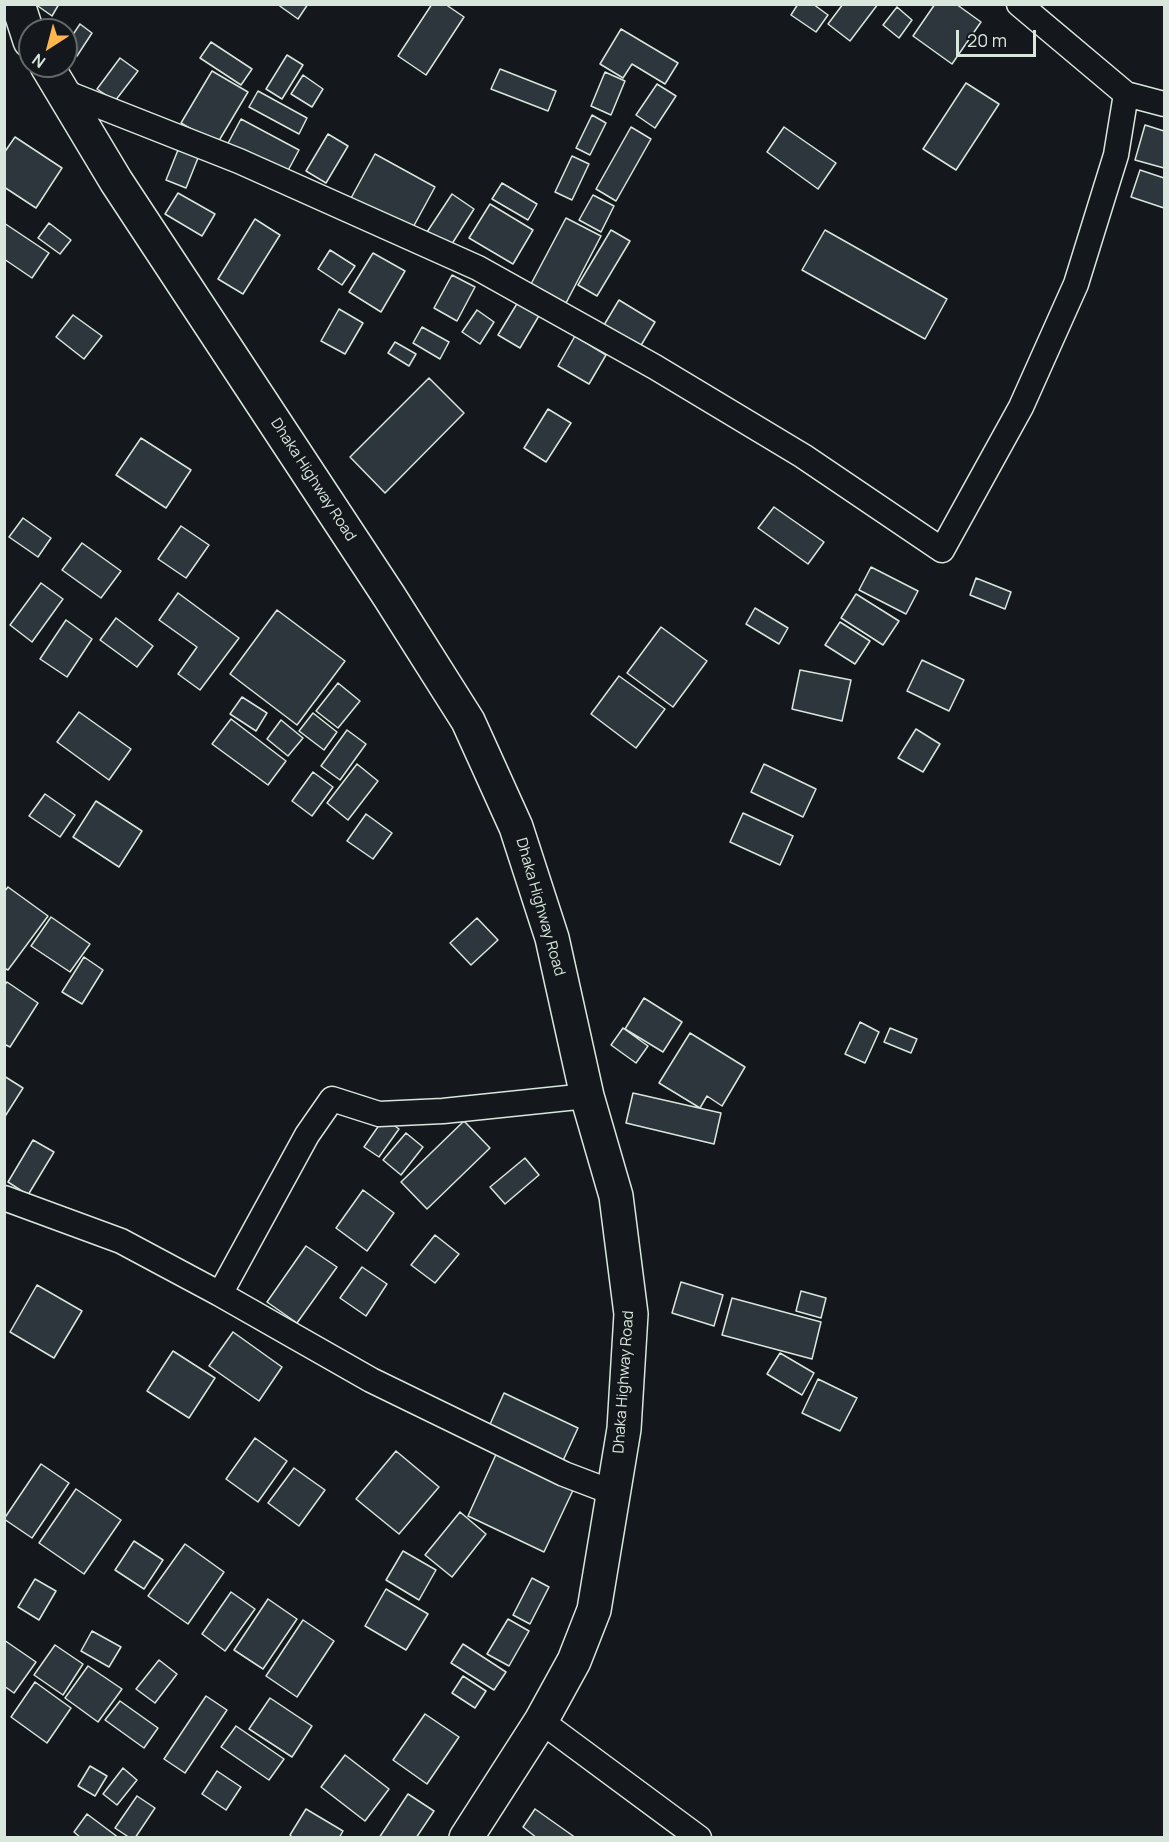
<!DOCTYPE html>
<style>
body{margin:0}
#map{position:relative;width:1169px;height:1842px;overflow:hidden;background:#14181c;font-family:Manrope,sans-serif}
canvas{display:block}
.frame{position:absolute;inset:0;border:6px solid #d8e6dc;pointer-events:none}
.north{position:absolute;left:18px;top:18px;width:60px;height:60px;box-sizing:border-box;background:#14181c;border:2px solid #626a69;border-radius:50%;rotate:216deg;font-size:16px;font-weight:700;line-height:24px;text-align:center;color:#d8e6dc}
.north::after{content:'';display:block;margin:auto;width:21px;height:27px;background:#ffb74d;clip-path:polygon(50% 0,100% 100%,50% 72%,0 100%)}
.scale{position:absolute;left:956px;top:30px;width:80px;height:27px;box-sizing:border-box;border:3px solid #d8e6dc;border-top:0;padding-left:8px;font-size:18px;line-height:21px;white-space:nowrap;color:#d8e6dc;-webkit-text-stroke:4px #14181c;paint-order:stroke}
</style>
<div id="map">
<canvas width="1169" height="1842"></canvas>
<div class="frame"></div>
<div class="north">N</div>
<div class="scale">20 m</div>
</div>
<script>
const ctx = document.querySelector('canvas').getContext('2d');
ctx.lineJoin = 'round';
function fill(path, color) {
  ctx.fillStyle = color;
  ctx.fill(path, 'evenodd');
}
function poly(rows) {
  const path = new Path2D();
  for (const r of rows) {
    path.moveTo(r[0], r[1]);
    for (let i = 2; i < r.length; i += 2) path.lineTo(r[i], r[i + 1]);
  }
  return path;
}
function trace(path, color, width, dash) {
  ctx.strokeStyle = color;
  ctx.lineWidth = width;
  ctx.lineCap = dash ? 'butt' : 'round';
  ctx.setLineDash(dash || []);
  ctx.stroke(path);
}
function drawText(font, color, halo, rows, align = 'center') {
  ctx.font = font + ' Manrope,sans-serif';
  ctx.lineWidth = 4.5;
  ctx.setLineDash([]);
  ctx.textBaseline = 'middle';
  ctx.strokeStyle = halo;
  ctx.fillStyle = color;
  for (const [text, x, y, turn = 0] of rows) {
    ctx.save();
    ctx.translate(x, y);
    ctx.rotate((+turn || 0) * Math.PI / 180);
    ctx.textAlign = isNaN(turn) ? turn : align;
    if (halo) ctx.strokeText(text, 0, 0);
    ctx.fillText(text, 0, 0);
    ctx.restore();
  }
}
const building = poly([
 [35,4,59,4,52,16,35,4],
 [277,4,308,4,298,19,277,4],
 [432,4,445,4,464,17,426,75,398,56,432,4],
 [798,4,813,4,828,15,816,32,791,15,798,4],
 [843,4,878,4,850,41,828,24,843,4],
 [935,4,956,4,981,22,952,64,913,36,935,4],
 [897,7,912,20,899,38,883,25,897,7],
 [80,24,92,33,77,56,66,48,66,45,80,24],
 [621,29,678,63,665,84,632,64,623,78,600,64,621,29],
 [211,42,252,69,241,85,200,58,211,42],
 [287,55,303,65,282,99,266,89,287,55],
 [120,58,138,71,115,101,97,89,120,58],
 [500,69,556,91,548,111,491,89,500,69],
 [212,71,248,92,217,144,181,123,212,71],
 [605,72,625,81,611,115,591,106,605,72],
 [303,75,323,89,312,107,291,94,303,75],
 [966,83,999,104,956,170,923,149,966,83],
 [657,84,676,96,655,128,636,115,657,84],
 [258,91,307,118,299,134,249,107,258,91],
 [592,115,606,123,590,155,576,148,592,115],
 [241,119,299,150,284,178,226,147,241,119],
 [1145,125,1164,131,1164,168,1135,160,1145,125],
 [631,127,651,139,616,201,596,189,631,127],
 [784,127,836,163,818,189,767,152,784,127],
 [328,134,348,146,326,183,306,171,328,134],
 [15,137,62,168,36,208,4,187,4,153,15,137],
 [178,150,198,158,186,188,166,180,178,150],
 [375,154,435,187,411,231,351,198,375,154],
 [572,156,589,164,572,200,555,192,572,156],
 [1140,170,1164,178,1164,208,1131,197,1140,170],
 [502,183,537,204,528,220,492,199,502,183],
 [178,193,215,214,202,236,165,214,178,193],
 [452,194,474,209,450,247,427,232,452,194],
 [593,195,614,206,601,232,579,220,593,195],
 [490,204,533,230,513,264,469,238,490,204],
 [566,218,601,236,566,303,531,284,566,218],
 [255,219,280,235,243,294,218,279,255,219],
 [4,223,49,253,32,278,4,259,4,223],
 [49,223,71,240,60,254,38,238,49,223],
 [611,230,630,241,597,296,578,285,611,230],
 [825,230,947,299,925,339,802,270,825,230],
 [330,250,355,266,342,285,318,269,330,250],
 [373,253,405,271,381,312,349,292,373,253],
 [452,275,475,287,457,321,434,308,452,275],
 [619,300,655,322,637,352,601,330,619,300],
 [518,302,540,314,520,348,498,335,518,302],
 [339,309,363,323,345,354,321,341,339,309],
 [477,310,494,322,480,344,462,332,477,310],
 [73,315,102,336,84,359,56,337,73,315],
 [422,327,449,342,440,359,413,343,422,327],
 [575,336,606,355,589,384,558,366,575,336],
 [395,342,416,354,409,366,388,353,395,342],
 [429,378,464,413,385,493,350,457,429,378],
 [548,409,571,423,546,462,524,448,548,409],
 [141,438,191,470,166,508,116,475,141,438],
 [774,507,824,542,808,564,758,528,774,507],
 [23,518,51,538,38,557,9,537,23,518],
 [181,526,209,545,186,578,158,559,181,526],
 [82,543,121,571,101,598,62,570,82,543],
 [871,567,918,591,906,614,859,590,871,567],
 [976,578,1011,592,1005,609,970,595,976,578],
 [41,583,63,599,32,642,10,625,41,583],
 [178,593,239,638,200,690,178,674,197,647,159,620,178,593],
 [856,594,899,621,883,645,841,618,856,594],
 [755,608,788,628,779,644,746,624,755,608],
 [277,610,345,661,297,725,230,674,277,610],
 [116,618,153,646,137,667,100,640,116,618],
 [66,620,92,639,67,677,40,659,66,620],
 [840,622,870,641,855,664,825,645,840,622],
 [661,627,707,661,673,707,627,673,661,627],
 [922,660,964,680,949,711,907,691,922,660],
 [800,670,851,680,842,721,792,709,800,670],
 [619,676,665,709,636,748,591,714,619,676],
 [338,683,360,701,338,728,316,711,338,683],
 [242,697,267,713,256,731,230,714,242,697],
 [79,712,131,749,109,780,57,742,79,712],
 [313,713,337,732,324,750,299,731,313,713],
 [231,719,286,761,268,785,212,744,231,719],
 [281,720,303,738,288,756,267,739,281,720],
 [916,729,940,744,923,772,898,758,916,729],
 [347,730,366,744,340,780,321,766,347,730],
 [357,764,378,781,348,820,327,803,357,764],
 [764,764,816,789,803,817,751,792,764,764],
 [313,772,333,787,312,816,292,801,313,772],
 [45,794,75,815,60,837,29,816,45,794],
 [96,801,142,831,119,867,73,837,96,801],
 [743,813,793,836,780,865,730,842,743,813],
 [366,814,392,833,373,859,347,841,366,814],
 [8,887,48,916,8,970,4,968,4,892,8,887],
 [51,917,90,944,70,972,31,946,51,917],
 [477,918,498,940,471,965,450,943,477,918],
 [84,957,103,970,82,1004,62,992,84,957],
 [7,982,38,1003,10,1047,4,1044,4,986,7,982],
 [644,998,682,1022,663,1052,625,1029,644,998],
 [860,1022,879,1032,865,1063,845,1054,860,1022],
 [623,1028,648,1046,636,1063,611,1045,623,1028],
 [890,1028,917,1039,911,1053,884,1042,890,1028],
 [690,1033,745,1067,722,1106,707,1096,700,1108,659,1083,690,1033],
 [4,1076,23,1088,4,1118,4,1076],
 [633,1093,721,1113,714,1144,626,1123,633,1093],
 [384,1118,399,1129,379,1157,364,1147,384,1118],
 [464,1121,490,1148,427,1209,401,1182,464,1121],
 [406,1133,423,1147,401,1175,383,1160,406,1133],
 [33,1140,54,1152,28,1195,8,1182,33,1140],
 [525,1158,539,1175,505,1204,490,1187,525,1158],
 [363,1190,394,1213,367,1251,336,1228,363,1190],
 [435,1235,459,1254,435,1283,411,1265,435,1235],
 [306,1246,337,1267,297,1323,267,1302,306,1246],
 [362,1267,387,1284,366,1316,340,1298,362,1267],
 [681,1282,723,1295,714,1326,672,1313,681,1282],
 [37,1285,82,1311,54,1358,10,1332,37,1285],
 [801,1291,826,1298,821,1318,796,1311,801,1291],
 [732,1298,821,1322,812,1359,722,1335,732,1298],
 [233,1332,282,1367,259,1401,209,1366,233,1332],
 [173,1351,215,1378,189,1418,147,1391,173,1351],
 [780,1353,814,1373,802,1395,767,1374,780,1353],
 [818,1379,857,1398,840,1431,802,1413,818,1379],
 [504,1393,578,1428,561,1465,487,1431,504,1393],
 [255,1438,287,1461,258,1502,226,1479,255,1438],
 [498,1450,575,1486,544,1552,468,1516,498,1450],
 [396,1451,439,1487,399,1534,356,1499,396,1451],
 [41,1464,69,1483,32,1538,4,1519,41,1464],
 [294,1468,325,1490,299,1526,268,1503,294,1468],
 [76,1489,121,1520,84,1574,39,1543,76,1489],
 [460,1512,486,1534,452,1577,425,1555,460,1512],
 [134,1541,163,1560,144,1589,115,1570,134,1541],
 [185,1544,224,1572,188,1624,148,1596,185,1544],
 [403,1551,436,1570,419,1600,386,1580,403,1551],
 [532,1578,549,1587,530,1624,513,1615,532,1578],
 [35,1579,56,1591,39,1620,18,1607,35,1579],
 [386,1589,428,1614,406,1650,365,1626,386,1589],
 [231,1592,255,1609,225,1651,202,1634,231,1592],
 [268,1599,297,1619,263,1669,234,1650,268,1599],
 [508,1619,529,1631,509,1666,487,1654,508,1619],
 [303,1620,334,1641,297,1697,266,1676,303,1620],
 [92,1631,121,1647,109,1667,81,1651,92,1631],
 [4,1640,36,1662,14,1693,4,1686,4,1640],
 [463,1644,506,1672,494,1690,451,1663,463,1644],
 [55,1645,83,1664,63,1695,34,1675,55,1645],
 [159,1660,177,1674,155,1703,136,1689,159,1660],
 [88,1666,122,1689,98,1722,65,1698,88,1666],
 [463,1676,486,1691,475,1708,452,1693,463,1676],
 [35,1682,71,1708,47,1743,11,1717,35,1682],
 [206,1696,227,1710,185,1773,164,1759,206,1696],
 [270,1698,312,1726,292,1757,249,1729,270,1698],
 [120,1701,158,1728,144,1748,105,1720,120,1701],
 [425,1714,459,1737,427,1784,393,1760,425,1714],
 [236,1726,284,1759,269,1780,221,1747,236,1726],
 [345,1755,389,1789,365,1821,321,1787,345,1755],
 [90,1766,107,1776,95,1796,78,1786,90,1766],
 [123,1768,137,1780,117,1805,103,1794,123,1768],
 [217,1771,241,1787,226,1810,202,1794,217,1771],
 [408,1794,434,1811,416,1838,379,1838,408,1794],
 [137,1796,155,1808,135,1838,130,1838,115,1828,137,1796],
 [306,1809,343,1831,339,1838,293,1838,290,1835,306,1809],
 [535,1809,576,1838,537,1838,523,1827,535,1809],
 [87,1814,119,1838,81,1838,74,1832,87,1814]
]);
const street = poly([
 [1019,4,1126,94,1164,104],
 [64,92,239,161,478,268,655,367,803,456,942,550,1021,407,1076,284,1116,155,1126,94],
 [4,1198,121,1241,220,1294,307,1135,332,1099,379,1114,443,1111,587,1096],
 [220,1294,371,1380,564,1474,614,1493],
 [541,1721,699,1838]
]);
const primary = poly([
 [18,4,30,41],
 [47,66,116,181,389,596,468,721,516,827,552,938,587,1096,616,1196,631,1314,624,1429,594,1610,574,1661,541,1721,466,1838]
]);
const streetNames = [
 ["Dhaka Highway Road",313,480,57],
 ["Dhaka Highway Road",540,907,74],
 ["Dhaka Highway Road",624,1382,-86]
];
fill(building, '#2c363c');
trace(building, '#d8e6dc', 1.5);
trace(street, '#d8e6dc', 27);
trace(primary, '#d8e6dc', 36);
trace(street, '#14181c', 24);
trace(primary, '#14181c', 33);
drawText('15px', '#d8e6dc', '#14181c', streetNames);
</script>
